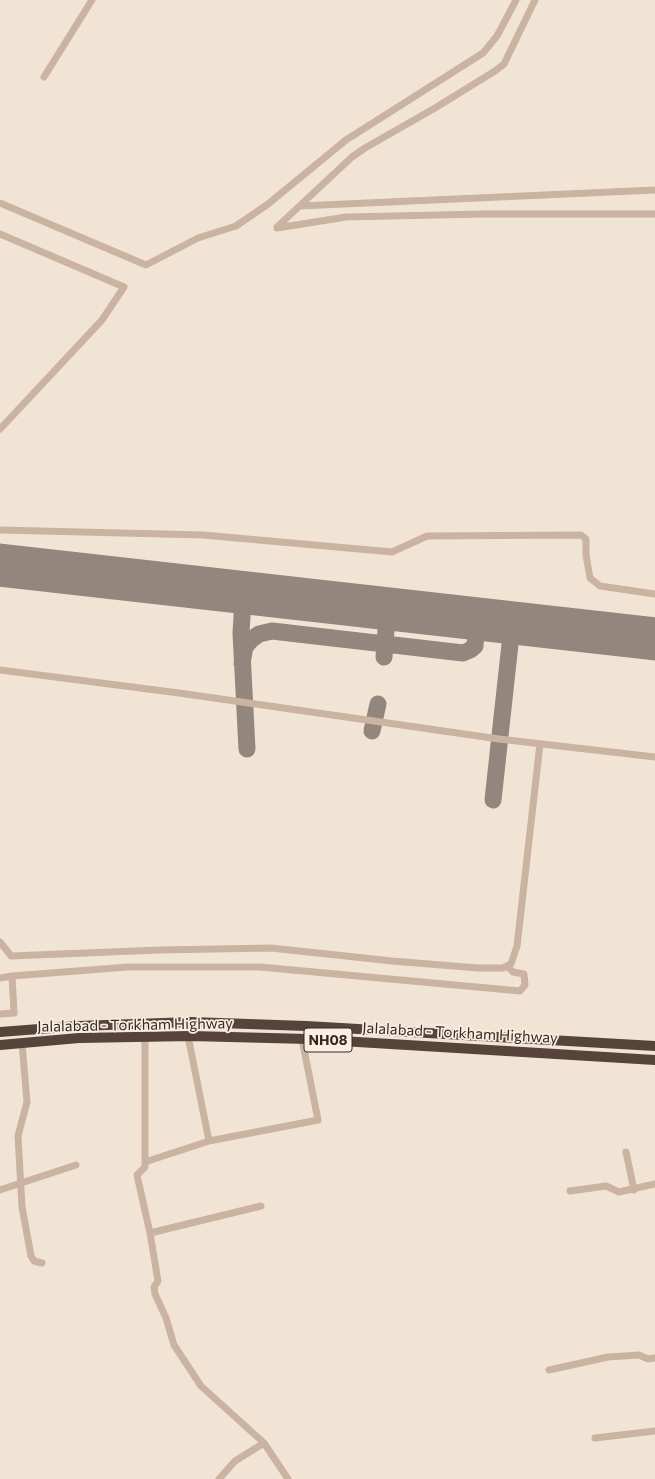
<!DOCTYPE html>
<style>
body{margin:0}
canvas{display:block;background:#f2e4d5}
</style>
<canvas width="655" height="1479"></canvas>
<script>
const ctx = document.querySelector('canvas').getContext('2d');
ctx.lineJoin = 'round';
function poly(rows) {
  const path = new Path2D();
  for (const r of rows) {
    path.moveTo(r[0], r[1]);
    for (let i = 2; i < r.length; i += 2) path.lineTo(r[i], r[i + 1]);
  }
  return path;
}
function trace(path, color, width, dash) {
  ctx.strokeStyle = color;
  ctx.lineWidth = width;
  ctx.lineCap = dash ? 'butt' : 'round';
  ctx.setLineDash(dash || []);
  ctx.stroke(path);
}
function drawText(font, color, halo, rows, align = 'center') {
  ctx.font = font + ' Commissioner,sans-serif';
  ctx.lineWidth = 3.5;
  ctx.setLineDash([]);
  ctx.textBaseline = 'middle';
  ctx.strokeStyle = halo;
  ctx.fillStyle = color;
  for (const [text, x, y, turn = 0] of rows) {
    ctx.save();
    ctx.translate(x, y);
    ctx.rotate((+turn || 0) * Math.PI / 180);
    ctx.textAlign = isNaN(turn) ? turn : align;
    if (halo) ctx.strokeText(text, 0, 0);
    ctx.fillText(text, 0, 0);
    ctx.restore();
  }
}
const taxiway = poly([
 [229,590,239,596,242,603],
 [371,607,381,609,387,616],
 [497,620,508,625,511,629,511,635],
 [384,657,387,616,397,609],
 [242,663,245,647,252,639,259,634,272,631,463,653,470,650,475,646,477,619],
 [372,731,378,704],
 [247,749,241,633,243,600,245,596,251,593],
 [493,800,511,635,516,627,520,625,529,624]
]);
const runway = poly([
 [0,565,655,639]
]);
const minor = poly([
 [44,77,92,0],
 [0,203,146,265,198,238,236,226,268,204,346,140,483,53,497,36,516,0],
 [300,206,655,190],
 [277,227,352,157,365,148,435,108,495,71,504,64,535,0],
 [277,228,346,217,483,214,655,214],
 [0,234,124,287,102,320,0,429],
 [0,530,203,535,392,552,427,536,581,535,586,539,586,555,590,578,600,586,655,594],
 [0,670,179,693,499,739,655,757],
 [0,942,11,956,159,950,271,948,392,961,478,968,503,968,511,964,517,946,540,744],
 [0,978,12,976],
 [0,1014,14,1013,12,976,128,967,260,967,520,991,525,985,524,974,513,972,507,966],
 [188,1036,209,1141],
 [145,1037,145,1167,137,1175,150,1233,158,1281,154,1287,155,1294,166,1318,174,1345,201,1386,264,1443,235,1461,219,1479],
 [22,1043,27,1102,18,1136,22,1207,31,1256,34,1261,42,1263],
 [626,1152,634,1190],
 [145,1162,209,1141,318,1120,302,1039],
 [0,1190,76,1165],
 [570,1191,606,1186,619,1192,655,1184],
 [150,1233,261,1206],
 [549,1370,608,1357,639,1355,648,1359,655,1358],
 [595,1438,655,1431],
 [264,1443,288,1479]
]);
const highway = poly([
 [0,1032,78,1026,191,1022,306,1026,655,1046],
 [0,1045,79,1038,191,1036,308,1039,655,1060]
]);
const shields = [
 [328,1040,48]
];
const shieldNames = [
 ["NH08",328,1040]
];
const streetNames = [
 ["Jalalabad - Torkham Highway",135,1025,-1],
 ["Jalalabad - Torkham Highway",460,1033,3]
];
trace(taxiway, '#93867c', 17);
trace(runway, '#93867c', 43);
trace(minor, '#cab3a1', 7);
trace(highway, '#56433a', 10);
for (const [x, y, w] of shields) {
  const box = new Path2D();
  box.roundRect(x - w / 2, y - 12, w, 24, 3);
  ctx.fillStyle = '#faeee1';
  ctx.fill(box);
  trace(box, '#342924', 1);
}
drawText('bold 14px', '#342924', null, shieldNames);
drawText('15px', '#342924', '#faeee1', streetNames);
</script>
